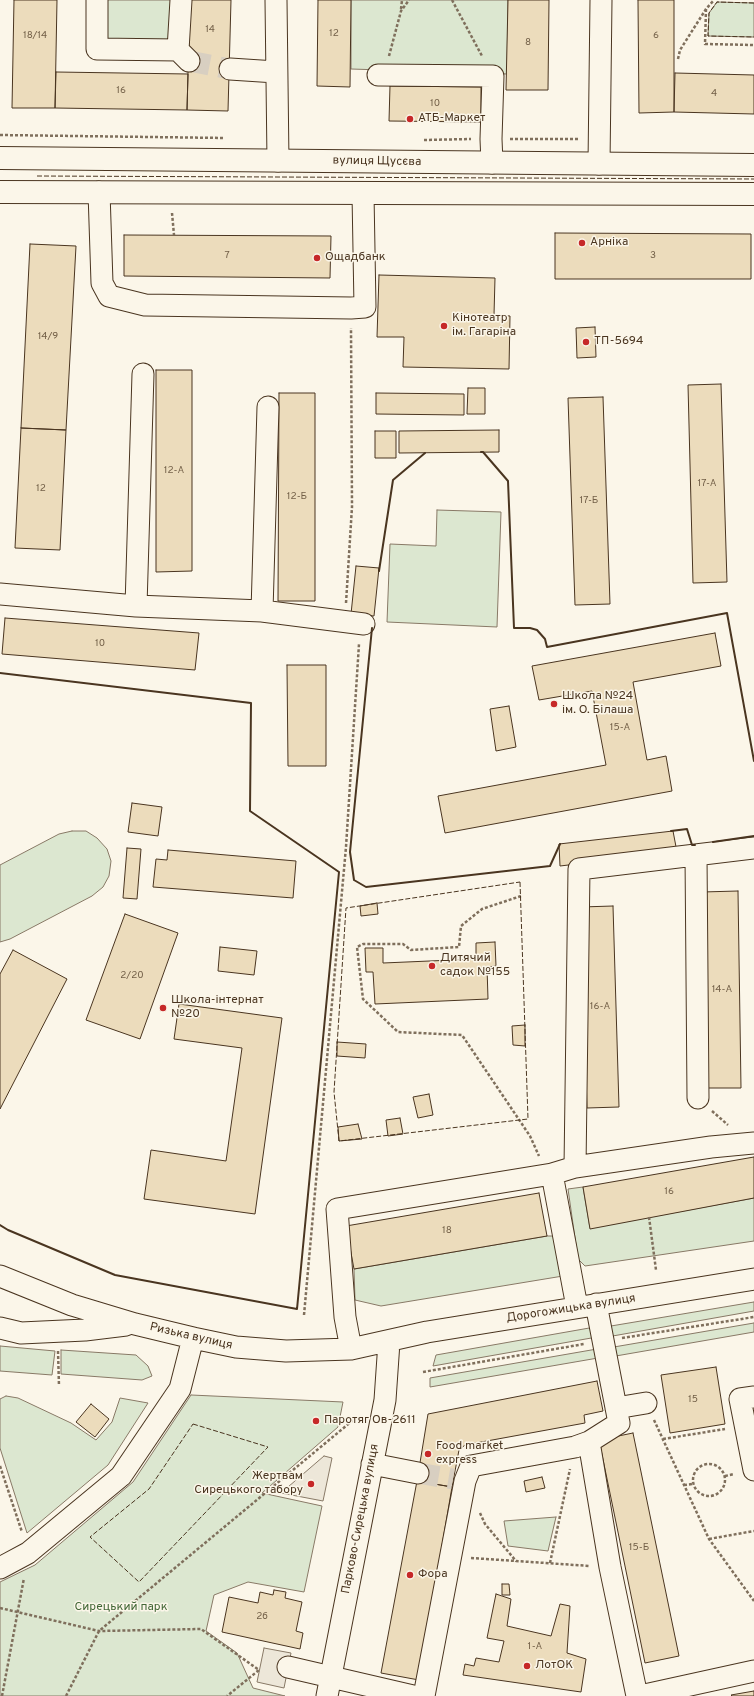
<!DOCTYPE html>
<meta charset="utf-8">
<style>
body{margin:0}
canvas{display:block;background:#fbf6e9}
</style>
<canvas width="754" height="1696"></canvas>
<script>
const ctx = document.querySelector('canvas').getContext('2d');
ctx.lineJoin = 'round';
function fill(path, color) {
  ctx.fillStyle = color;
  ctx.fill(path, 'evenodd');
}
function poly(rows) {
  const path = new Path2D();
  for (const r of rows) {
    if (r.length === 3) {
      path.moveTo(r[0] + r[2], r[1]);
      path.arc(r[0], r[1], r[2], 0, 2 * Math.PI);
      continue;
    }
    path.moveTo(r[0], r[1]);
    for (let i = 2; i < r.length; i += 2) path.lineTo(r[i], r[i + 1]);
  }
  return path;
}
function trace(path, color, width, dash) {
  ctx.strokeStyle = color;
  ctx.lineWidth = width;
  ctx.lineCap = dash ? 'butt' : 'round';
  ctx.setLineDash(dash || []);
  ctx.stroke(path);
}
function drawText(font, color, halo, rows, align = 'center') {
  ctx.font = font + ' Overpass,sans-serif';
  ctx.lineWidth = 3;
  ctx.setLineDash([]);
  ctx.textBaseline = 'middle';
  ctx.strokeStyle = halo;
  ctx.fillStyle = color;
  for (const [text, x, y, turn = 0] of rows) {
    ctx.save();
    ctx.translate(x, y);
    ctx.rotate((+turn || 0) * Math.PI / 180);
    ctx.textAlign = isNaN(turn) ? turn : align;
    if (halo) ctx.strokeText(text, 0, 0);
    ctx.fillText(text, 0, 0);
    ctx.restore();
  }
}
const green = poly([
 [105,0,171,0,170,41,104,39,105,0],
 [351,0,508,0,507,74,351,69,351,0],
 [717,2,754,3,754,37,708,36,709,13,717,2],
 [437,510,501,512,497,627,387,622,390,544,436,546,437,510],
 [72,831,86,831,97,838,107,849,111,861,109,876,103,887,92,896,10,939,0,942,0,865,59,834,72,831],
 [583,1187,590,1228,754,1198,754,1241,585,1266,578,1259,568,1189,583,1187],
 [547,1236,554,1236,563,1276,381,1306,355,1300,354,1269,547,1236],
 [754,1302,754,1311,607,1337,605,1327,754,1302],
 [754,1323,754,1332,610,1357,608,1348,754,1323],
 [595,1327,597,1337,433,1366,436,1355,595,1327],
 [0,1346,55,1351,52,1375,0,1371,0,1346],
 [597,1349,598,1358,430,1387,430,1378,597,1349],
 [61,1350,136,1355,148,1366,152,1376,142,1380,61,1374,61,1350],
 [191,1395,343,1402,338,1427,262,1493,322,1506,304,1592,248,1582,214,1595,206,1631,237,1653,253,1688,285,1696,0,1696,0,1582,35,1565,133,1482,191,1395],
 [6,1396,18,1398,71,1423,96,1440,112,1422,120,1398,148,1403,108,1465,27,1533,0,1448,0,1399,6,1396],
 [556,1517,548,1551,508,1546,504,1521,556,1517]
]);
const parking = poly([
 [324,1456,332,1458,323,1501,281,1493,324,1456],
 [264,1648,291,1653,284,1688,257,1682,264,1648]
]);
const building = poly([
 [14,0,57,0,55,108,12,108,14,0],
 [190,0,231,0,228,111,187,110,190,0],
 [318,0,351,0,350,87,317,86,318,0],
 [508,0,549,0,548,90,506,90,508,0],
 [638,0,674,0,674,112,639,113,638,0],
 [56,72,188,74,187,110,55,108,56,72],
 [675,73,754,75,754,114,674,112,675,73],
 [390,86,481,87,481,122,389,121,390,86],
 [555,233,751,234,751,279,555,279,555,233],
 [124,235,331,236,330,278,124,276,124,235],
 [30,244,76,246,66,430,21,428,30,244],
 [379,275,495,278,494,315,510,316,509,369,403,367,404,337,377,337,379,275],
 [595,327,596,357,577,358,576,328,595,327],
 [156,370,192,370,192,571,156,572,156,370],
 [721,384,727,582,693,583,688,385,721,384],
 [468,388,485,388,485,414,467,414,468,388],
 [279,393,315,393,315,601,278,601,279,393],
 [376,393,464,394,464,415,376,414,376,393],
 [603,397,610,604,575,605,568,398,603,397],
 [21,428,66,430,60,550,15,548,21,428],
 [499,430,499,452,399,453,399,431,499,430],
 [375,431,396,431,396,458,375,458,375,431],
 [356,566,379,568,374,616,351,614,356,566],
 [5,618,199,633,195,670,2,654,5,618],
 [715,633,721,666,633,682,647,760,666,756,672,791,445,833,438,796,606,765,592,691,539,700,532,666,715,633],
 [287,665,326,665,326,766,288,766,287,665],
 [509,706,516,747,496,751,490,709,509,706],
 [132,803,162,807,158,836,128,832,132,803],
 [673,831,677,852,560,866,559,844,673,831],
 [127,848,141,849,137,899,123,898,127,848],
 [168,850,296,861,293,898,153,887,156,859,167,860,168,850],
 [738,891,741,1088,706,1088,702,892,738,891],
 [377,903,378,914,361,916,360,906,377,903],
 [613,906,619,1107,587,1108,581,907,613,906],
 [125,914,178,933,140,1039,86,1020,125,914],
 [495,942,496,966,487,967,488,999,375,1004,373,972,366,972,365,948,383,948,383,963,476,959,476,943,495,942],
 [220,947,257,951,254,975,218,971,220,947],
 [13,950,67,979,0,1109,0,974,13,950],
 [179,1004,282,1018,255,1214,144,1199,151,1150,226,1161,242,1048,174,1039,179,1004],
 [525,1025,525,1046,513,1045,512,1026,525,1025],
 [337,1042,366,1044,365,1058,337,1056,337,1042],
 [429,1094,433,1115,418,1118,413,1097,429,1094],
 [400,1118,403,1134,388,1136,386,1120,400,1118],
 [358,1124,362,1139,339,1141,338,1127,358,1124],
 [754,1157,754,1198,590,1229,583,1187,754,1157],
 [539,1193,547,1236,354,1269,346,1226,539,1193],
 [716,1367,725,1424,670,1433,661,1375,716,1367],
 [597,1381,603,1411,584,1415,585,1423,465,1445,459,1450,452,1487,417,1481,428,1414,597,1381],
 [91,1404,109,1419,95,1437,76,1422,91,1404],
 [633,1433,679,1656,645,1663,599,1440,633,1433],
 [542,1477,545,1488,526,1492,524,1481,542,1477],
 [417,1481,452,1487,419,1680,381,1673,417,1481],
 [502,1584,509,1584,510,1595,502,1595,502,1584],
 [274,1590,286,1592,285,1598,302,1602,296,1631,303,1633,300,1649,222,1632,229,1597,258,1603,260,1592,273,1595,274,1590],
 [496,1594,511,1599,507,1626,551,1636,560,1604,570,1606,567,1653,586,1659,581,1692,463,1675,465,1664,474,1666,476,1658,499,1662,504,1641,487,1638,496,1594],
 [754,1691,754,1696,732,1696,731,1695,754,1691]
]);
const minorTunnel = poly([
 [189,61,230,69],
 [418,1473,453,1479]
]);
const path = poly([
 [452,0,482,56],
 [401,9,402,0],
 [706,9,705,44,754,45],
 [389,56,401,11,409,0],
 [678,59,680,50,706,9,714,0],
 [0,135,225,138],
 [510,139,579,139],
 [424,140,471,139],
 [172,213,174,235],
 [346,603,352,507,351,328],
 [521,896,482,909,461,926,459,947,411,950,403,944,363,944,357,947,363,999,398,1032,462,1035,530,1136,539,1156],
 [712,1111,728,1125],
 [649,1217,656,1270],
 [304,1315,346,847,359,644],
 [622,1338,754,1317],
 [58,1351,59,1386],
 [423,1372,584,1344],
 [654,1420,709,1539,754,1601],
 [663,1439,725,1429],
 [709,1480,16],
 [0,1466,22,1532],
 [725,1476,734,1474],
 [684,1485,693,1484],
 [480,1513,485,1524,516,1561,590,1566],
 [709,1539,754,1531],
 [471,1558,516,1561],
 [550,1563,570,1469],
 [0,1608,99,1631,201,1629,259,1670,227,1696],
 [2,1696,24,1578],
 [66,1696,99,1631,358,1416]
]);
const minor = poly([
 [97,0,97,49,178,50,189,61],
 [276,0,278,161],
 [178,50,181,0],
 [230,69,276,72],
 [378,75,493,76,491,139,492,163],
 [599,164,601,0],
 [99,192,102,283,109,296,145,305,351,308,365,307,363,194],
 [0,594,136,606,262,611,268,407],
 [136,606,143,374],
 [262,611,364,624],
 [696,855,698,1098],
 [575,1167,579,869,754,848],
 [552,1174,577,1307],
 [0,1276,72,1305,135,1324,193,1338,236,1347,286,1351,351,1349,427,1332,754,1279],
 [0,1328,21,1333,85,1330,126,1325],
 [351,1349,345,1317,337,1209,552,1174,575,1167,711,1147,754,1143],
 [754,1397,740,1399,754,1470],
 [616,1408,646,1403],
 [589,1442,610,1567,637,1696],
 [372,1464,418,1473],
 [0,1568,28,1553,121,1476,180,1389,193,1338],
 [288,1667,413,1696],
 [327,1696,385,1400,389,1342],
 [424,1696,465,1481,471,1466,575,1447,589,1442,619,1423,596,1304],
 [640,1696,754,1671]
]);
const major = poly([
 [0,158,754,165],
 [0,192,754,194]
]);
const fence = poly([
 [754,3,717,2,709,13,708,36,754,37],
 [37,176,754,179],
 [520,882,528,1119,339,1141,334,1092,346,908,520,882],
 [193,1424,268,1447,139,1582,90,1537,149,1489,193,1424]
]);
const wall = poly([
 [481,452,483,452,508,481,514,628,530,628,537,630,545,639,547,647,727,613,754,761],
 [379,571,393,480,425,453],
 [372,628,350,852,354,880,366,887,550,866,560,844],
 [0,673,251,703,250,811,339,872,297,1309,115,1275,8,1230,0,1225],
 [671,831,687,829,692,845,695,845],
 [713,842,754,836]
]);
const markers = [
 [410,119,4,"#c62828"],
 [582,243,4,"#c62828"],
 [317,258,4,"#c62828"],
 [444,326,4,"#c62828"],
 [586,342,4,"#c62828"],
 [554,704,4,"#c62828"],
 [432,966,4,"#c62828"],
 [163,1008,4,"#c62828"],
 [316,1421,4,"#c62828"],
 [428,1454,4,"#c62828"],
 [311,1484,4,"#c62828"],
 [410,1575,4,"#c62828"],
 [527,1666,4,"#c62828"]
];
const numberNames = [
 ["14",210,30],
 ["12",334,34],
 ["18/14",35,36],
 ["6",656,36],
 ["8",528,43],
 ["16",121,91],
 ["4",714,94],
 ["10",435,104],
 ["7",227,256],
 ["3",653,256],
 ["14/9",48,337],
 ["12-А",174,471],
 ["17-А",707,484],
 ["12",41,489],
 ["12-Б",297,497],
 ["17-Б",589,501],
 ["10",100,644],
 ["15-А",620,728],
 ["2/20",132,976],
 ["14-А",722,990],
 ["16-А",600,1007],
 ["16",669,1192],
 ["18",447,1231],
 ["15",693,1400],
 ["15-Б",639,1548],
 ["2б",262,1617],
 ["1-А",535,1647]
];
const poiNames = [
 ["АТБ-Маркет",418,119],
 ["Арніка",590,243],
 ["Ощадбанк",325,258],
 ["Кінотеатр",452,319],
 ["ім. Гагаріна",452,333],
 ["ТП-5694",594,342],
 ["Школа №24",562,697],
 ["ім. О. Білаша",562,711],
 ["Дитячий",440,959],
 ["садок №155",440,973],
 ["Школа-інтернат",171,1001],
 ["№20",171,1015],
 ["Паротяг Ов-2611",324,1421],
 ["Food market",436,1447],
 ["express",436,1461],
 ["Жертвам",303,1477,"right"],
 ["Сирецького табору",303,1491,"right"],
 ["Фора",418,1575],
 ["ЛотОК",535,1666]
];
const streetNames = [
 ["вулиця Щусєва",377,162,1],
 ["Дорогожицька вулиця",571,1309,-9],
 ["Ризька вулиця",191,1337,13],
 ["Парково-Сирецька вулиця",361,1519,-79]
];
const parkNames = [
 ["Сирецький парк",121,1608]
];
fill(green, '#dce7d0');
trace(green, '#887966', 1);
fill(parking, '#ede7d9');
trace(parking, '#887966', 1);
fill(building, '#ecdcbc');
trace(building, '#4a3520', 1);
trace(minorTunnel, '#d8cfc1', 21, [21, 10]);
trace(minor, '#4a3520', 23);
trace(major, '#4a3520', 24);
trace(path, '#7f6f5c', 2.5, [3, 2]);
trace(minor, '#fbf6e9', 21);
trace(major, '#fbf6e9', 22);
trace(fence, '#4a3520', 1, [5, 2]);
trace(wall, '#4a3520', 2);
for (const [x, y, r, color] of markers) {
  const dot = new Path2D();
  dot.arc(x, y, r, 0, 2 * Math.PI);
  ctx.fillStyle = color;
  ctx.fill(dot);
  trace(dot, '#fbf6e9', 1.5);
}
drawText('10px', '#725f47', null, numberNames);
drawText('12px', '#4a3520', '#fbf6e9', poiNames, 'left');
drawText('12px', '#4a3520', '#fbf6e9', streetNames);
drawText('12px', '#436837', '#fbf6e9', parkNames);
</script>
